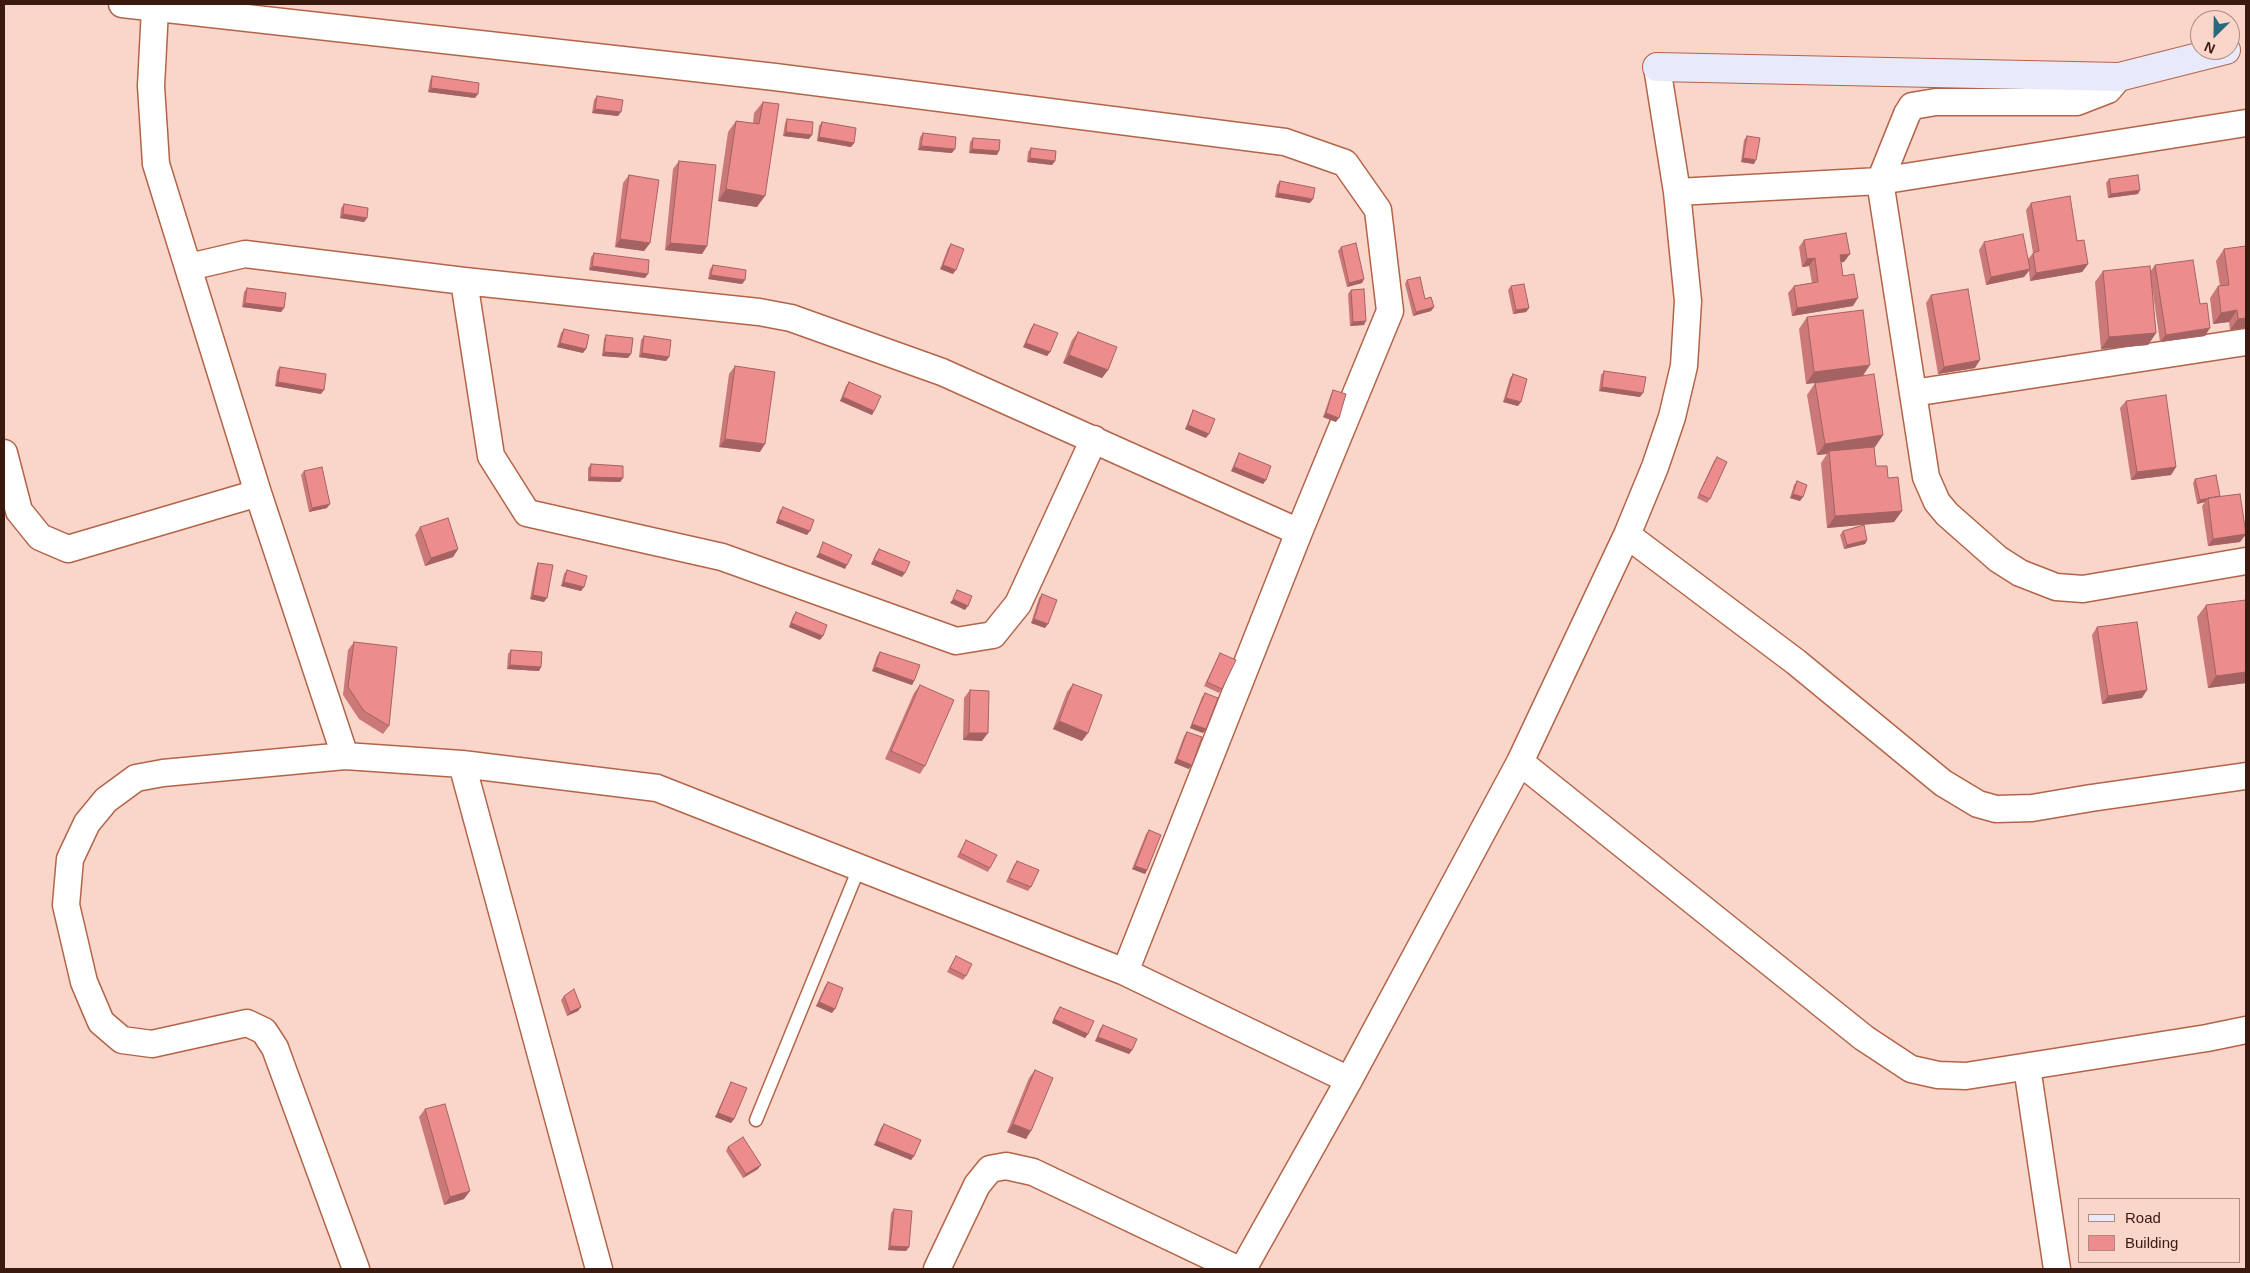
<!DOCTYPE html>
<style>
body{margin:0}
#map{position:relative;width:2250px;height:1273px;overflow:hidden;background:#fad6ca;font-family:Helvetica,sans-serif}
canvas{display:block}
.frame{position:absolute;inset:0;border:5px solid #3a1a0e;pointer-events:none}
.legend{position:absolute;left:2078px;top:1198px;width:162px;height:65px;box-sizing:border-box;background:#fad6ca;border:1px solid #ad8b7f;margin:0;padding:6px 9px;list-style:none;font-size:15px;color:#3a1a0e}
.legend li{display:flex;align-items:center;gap:10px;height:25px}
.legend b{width:25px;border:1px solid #ad8b7f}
.north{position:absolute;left:2190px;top:10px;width:50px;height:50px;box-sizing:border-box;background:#fad6ca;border:1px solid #ad8b7f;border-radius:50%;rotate:203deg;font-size:14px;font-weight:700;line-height:20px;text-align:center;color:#3a1a0e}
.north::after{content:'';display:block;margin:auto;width:18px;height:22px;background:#286a7d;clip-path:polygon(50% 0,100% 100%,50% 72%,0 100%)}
</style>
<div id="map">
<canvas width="2250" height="1273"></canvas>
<div class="frame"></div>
<ul class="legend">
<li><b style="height:6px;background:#e8eafc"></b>Road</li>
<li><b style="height:14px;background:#ec8c8c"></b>Building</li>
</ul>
<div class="north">N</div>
</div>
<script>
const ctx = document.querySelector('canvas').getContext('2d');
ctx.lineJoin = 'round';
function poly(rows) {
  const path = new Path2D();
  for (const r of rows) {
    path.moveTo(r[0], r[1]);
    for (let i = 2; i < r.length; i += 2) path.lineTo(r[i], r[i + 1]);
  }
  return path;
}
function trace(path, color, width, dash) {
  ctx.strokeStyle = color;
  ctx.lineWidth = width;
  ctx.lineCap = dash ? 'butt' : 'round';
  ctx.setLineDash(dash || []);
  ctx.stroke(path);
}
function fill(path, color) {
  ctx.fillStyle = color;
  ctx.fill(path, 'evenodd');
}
const lane = poly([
 [756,1120,859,868]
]);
const street = poly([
 [122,4,775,77,1285,142,1345,163,1378,210,1390,311,1299,532,1125,972],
 [155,9,151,86,156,164,258,493,345,756,462,764,657,788,1125,972,1349,1080],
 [2119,77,2108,90,2077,102,1936,102,1912,106,1907,114,1880,181,1926,477,1937,502,1947,514,1998,559,2020,573,2056,587,2083,589,2246,561],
 [1677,192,1880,181,2246,123],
 [189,267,245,254,464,281,759,312,791,318,942,372,1299,532],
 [464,281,491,456,527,513,722,557,956,641,993,635,1018,604,1094,439],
 [1913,393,2246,342],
 [4,453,19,511,40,537,68,549,258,493],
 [1627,535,1796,662,1943,783,1978,804,1996,809,2032,808,2091,798,2246,776],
 [345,756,163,773,136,778,106,800,87,823,70,859,66,905,84,982,101,1022,122,1040,152,1044,247,1023,264,1031,275,1048,356,1269],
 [1520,762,1864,1038,1911,1069,1938,1075,1966,1076,2207,1038,2246,1030],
 [462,764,599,1269],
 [2027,1067,2057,1269],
 [937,1269,977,1185,990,1169,1006,1166,1033,1172,1237,1269],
 [1243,1269,1349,1080,1520,762,1627,535,1655,467,1672,417,1684,366,1688,301,1677,192,1657,67]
]);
const secondary = poly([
 [1657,67,2119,77,2226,50]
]);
const wall = poly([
 [432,76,475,98,428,92,430,80],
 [597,96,618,116,592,113,594,100],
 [763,102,757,207,718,201,728,132,736,121,753,123,754,113],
 [787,119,809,139,783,136,785,123],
 [822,122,854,143,851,147,817,141,819,126],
 [923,133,952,153,918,150,920,137],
 [1747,136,1754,164,1741,162,1744,140],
 [973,138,997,155,969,153,970,142],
 [1031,148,1055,161,1052,165,1027,162,1028,152],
 [679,161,707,246,702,254,665,250,673,169],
 [629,175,650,243,644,251,615,247,623,183],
 [2109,179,2138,194,2108,198,2106,183],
 [1280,181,1310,203,1275,197,1277,185],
 [2031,203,2077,241,2088,264,2082,272,2030,281,2029,271,2024,277,1986,285,1979,250,1984,242,2028,259,2033,253,2026,210],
 [344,204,367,218,364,222,340,218,341,208],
 [1804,240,1844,262,1841,262,1843,276,1853,306,1792,316,1788,293,1794,286,1812,283,1809,266,1802,267,1799,247],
 [951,244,953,274,940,269,948,248],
 [2246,246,2246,328,2230,330,2229,322,2213,324,2210,298,2218,286,2220,286,2216,261,2224,249],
 [1341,247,1364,279,1362,283,1347,287,1338,251],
 [594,253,645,278,589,270,591,257],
 [713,265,745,280,742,284,708,279,710,269],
 [2155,265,2205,336,2160,342,2152,286,2156,333,2148,345,2101,349,2095,282,2103,271,2150,272],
 [1407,280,1434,307,1431,311,1413,316,1405,284],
 [1511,286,1529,308,1526,312,1513,314,1508,290],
 [247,288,284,308,281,312,242,307,244,292],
 [1351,290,1364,325,1350,326,1348,294],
 [1931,295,1975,368,1938,374,1926,303],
 [1807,317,1863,376,1883,435,1875,447,1869,448,1876,466,1888,478,1902,511,1894,522,1827,528,1821,463,1827,454,1817,455,1807,395,1815,383,1823,382,1806,384,1799,329],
 [1034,324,1050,352,1047,356,1023,347,1031,328],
 [564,329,583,353,557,347,561,333],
 [1078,332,1108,370,1102,378,1063,363,1072,340],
 [606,335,628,358,602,356,604,339],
 [644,336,669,357,666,361,639,357,641,340],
 [735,366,760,452,719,447,729,374],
 [280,367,321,394,275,386,277,371],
 [1604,371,1640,397,1599,391,1601,375],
 [1513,374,1518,406,1503,402,1510,378],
 [849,382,874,411,872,415,840,401,846,386],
 [1333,390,1336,422,1323,417,1331,394],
 [2126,401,2176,467,2171,475,2131,480,2120,408],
 [1193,410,1206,438,1185,429,1191,414],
 [1239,453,1266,480,1263,484,1231,471,1237,457],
 [1717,457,1710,499,1707,503,1697,498,1714,461],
 [591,464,623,478,620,482,588,481,588,468],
 [304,471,327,508,309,512,301,475],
 [2195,479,2220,496,2246,534,2240,542,2208,546,2202,506,2205,502,2197,504,2193,483],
 [1797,481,1800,501,1790,498,1794,485],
 [783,507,807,535,776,523,780,511],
 [420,527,458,549,453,557,425,566,415,535],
 [1843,531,1867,540,1865,544,1844,549,1840,535],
 [879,549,902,577,871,564,876,553],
 [538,563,544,602,530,599,536,567],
 [567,570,581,591,561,586,564,574],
 [1042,594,1045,628,1031,623,1039,598],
 [2206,605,2246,683,2208,688,2197,617],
 [796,612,820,640,789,627,793,616],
 [2097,627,2142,698,2102,704,2092,635],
 [354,642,389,726,383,734,359,719,343,695,348,650],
 [511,650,541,667,539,671,507,669,508,654],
 [880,652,914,681,912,685,872,671,877,656],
 [1220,653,1222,689,1219,693,1204,686,1218,657],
 [1073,684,1082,741,1053,729,1067,692],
 [920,685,925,766,920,774,885,759,914,693],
 [970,690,982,741,963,740,964,698],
 [1205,693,1206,729,1203,733,1190,728,1202,697],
 [1187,732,1189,769,1174,763,1184,736],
 [1149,830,1147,870,1145,874,1132,869,1146,834],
 [966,840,990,868,988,872,957,857],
 [1017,861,1031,887,1028,891,1006,882,1014,865],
 [956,956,966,976,963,980,947,972],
 [828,982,832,1013,816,1006,825,986],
 [564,996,581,1007,578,1011,567,1016,561,1000],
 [1060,1007,1088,1034,1085,1038,1052,1023,1057,1011],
 [1103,1025,1132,1050,1129,1054,1095,1041,1100,1029],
 [1035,1070,1026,1139,1007,1132,1029,1078],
 [731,1082,734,1119,731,1123,715,1117,729,1086],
 [425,1109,464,1199,444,1205,419,1117],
 [884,1124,914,1156,911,1160,874,1145,881,1128],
 [728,1147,758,1169,743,1178,726,1151],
 [894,1209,909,1247,906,1251,888,1250,891,1213]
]);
const shadedWall = poly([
 [431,88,478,94,475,98,428,92],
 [595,109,621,112,618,116,592,113],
 [786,132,812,135,809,139,783,136],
 [819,137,854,143,851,147,817,141],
 [921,146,955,149,952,153,918,150],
 [972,149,999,151,997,155,969,153],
 [1030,158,1055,161,1052,165,1027,162],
 [1743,158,1756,160,1754,164,1741,162],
 [726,189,765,196,757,207,718,201],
 [2140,190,2138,194,2108,198,2111,194],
 [1278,193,1313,199,1310,203,1275,197],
 [343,214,367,218,364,222,340,218],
 [620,239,650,243,644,251,615,247],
 [670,243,707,246,702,254,665,250],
 [1850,254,1844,262,1834,263,1840,255],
 [1815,258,1809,266,1802,267,1807,259],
 [2088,264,2082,272,2030,281,2036,273],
 [943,265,956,270,953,274,940,269],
 [592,266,648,274,645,278,589,270],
 [2030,269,2024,277,1986,285,1991,277],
 [711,275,745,280,742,284,708,279],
 [1364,279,1362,283,1347,287,1349,283],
 [1858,298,1853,306,1792,316,1797,308],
 [245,303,284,308,281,312,242,307],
 [1434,307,1431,311,1413,316,1416,312],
 [1529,308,1526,312,1513,314,1516,310],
 [2237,310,2229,322,2213,324,2221,313],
 [2246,318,2246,328,2230,330,2238,319],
 [1366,321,1364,325,1350,326,1353,322],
 [2210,328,2205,336,2160,342,2166,335],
 [2156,333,2148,345,2101,349,2109,337],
 [560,343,586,349,583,353,557,347],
 [1026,343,1050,352,1047,356,1023,347],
 [604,352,631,354,628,358,602,356],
 [642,353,669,357,666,361,639,357],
 [1069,355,1108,370,1102,378,1063,363],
 [1980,360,1975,368,1938,374,1944,367],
 [1870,365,1862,377,1806,384,1814,372],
 [278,382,324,390,321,394,275,386],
 [1602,387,1643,393,1640,397,1599,391],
 [843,397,874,411,872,415,840,401],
 [1506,398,1521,402,1518,406,1503,402],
 [1326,413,1339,418,1336,422,1323,417],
 [1188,425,1209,434,1206,438,1185,429],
 [1883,435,1875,447,1829,453,1829,451,1827,454,1817,455,1825,444],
 [725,439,765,444,760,452,719,447],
 [1234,467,1266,480,1263,484,1231,471],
 [2176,467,2171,475,2131,480,2137,472],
 [590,477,623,478,620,482,588,481],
 [1793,494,1803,497,1800,501,1790,498],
 [2208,498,2205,502,2197,504,2200,500],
 [330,504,327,508,309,512,312,508],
 [1902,511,1894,522,1827,528,1835,516],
 [778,519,810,531,807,535,776,523],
 [2246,534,2240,542,2208,546,2213,539],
 [1867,540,1865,544,1844,549,1847,545],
 [458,549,453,557,425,566,431,558],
 [819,553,847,565,845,569,816,557],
 [874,560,905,573,902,577,871,564],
 [564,582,584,587,581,591,561,586],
 [533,595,547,598,544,602,530,599],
 [953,599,968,606,965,610,950,603],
 [1034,619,1048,624,1045,628,1031,623],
 [791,623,823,636,820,640,789,627],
 [510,665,541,667,539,671,507,669],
 [875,667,914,681,912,685,872,671],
 [2246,672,2246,683,2208,688,2216,676],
 [2147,690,2142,698,2102,704,2108,696],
 [1059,721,1088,733,1082,741,1053,729],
 [1192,724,1206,729,1203,733,1190,728],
 [969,733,988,733,982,741,963,740],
 [1177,759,1192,765,1189,769,1174,763],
 [1135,866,1147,870,1145,874,1132,869],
 [819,1002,835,1009,832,1013,816,1006],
 [581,1007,578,1011,567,1016,570,1012],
 [1054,1019,1088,1034,1085,1038,1052,1023],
 [1098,1037,1132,1050,1129,1054,1095,1041],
 [718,1113,734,1119,731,1123,715,1117],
 [1013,1124,1031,1131,1026,1139,1007,1132],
 [877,1141,914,1156,911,1160,874,1145],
 [761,1165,758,1169,743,1178,746,1174],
 [470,1191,464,1199,444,1205,450,1197],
 [890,1246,909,1247,906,1251,888,1250]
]);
const building = poly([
 [432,76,479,83,478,94,431,88,432,76],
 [597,96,623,100,621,112,595,109,597,96],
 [763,102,779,104,765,196,726,189,736,121,759,124,763,102],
 [787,119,813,122,812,135,786,132,787,119],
 [822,122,856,128,854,143,819,137,822,122],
 [923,133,956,137,955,149,921,146,923,133],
 [1747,136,1760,138,1756,160,1743,158,1747,136],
 [973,138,1000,140,999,151,972,149,973,138],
 [1031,148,1056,151,1055,161,1030,158,1031,148],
 [679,161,716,165,707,246,670,243,679,161],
 [629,175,659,180,650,243,620,239,629,175],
 [2138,175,2140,190,2111,194,2109,179,2138,175],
 [1280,181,1315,188,1313,199,1278,193,1280,181],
 [2070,196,2077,241,2084,240,2088,264,2036,273,2033,253,2039,251,2031,203,2070,196],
 [344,204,368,208,367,218,343,214,344,204],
 [1846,233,1850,254,1840,255,1843,276,1854,274,1858,298,1797,308,1794,286,1818,282,1815,258,1807,259,1804,240,1846,233],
 [2023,234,2030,269,1991,277,1984,242,2023,234],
 [1356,243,1364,279,1349,283,1341,247,1356,243],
 [951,244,964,249,956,270,943,265,951,244],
 [2246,246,2246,318,2238,319,2237,310,2221,313,2218,286,2229,285,2224,249,2246,246],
 [594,253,649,260,648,274,592,266,594,253],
 [2193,260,2200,304,2207,303,2210,328,2166,335,2155,265,2193,260],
 [713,265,746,270,745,280,711,275,713,265],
 [2150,266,2156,333,2109,337,2103,271,2150,266],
 [1420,277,1425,299,1431,297,1434,307,1416,312,1407,280,1420,277],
 [1524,284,1529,308,1516,310,1511,286,1524,284],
 [247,288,286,293,284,308,245,303,247,288],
 [1364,289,1366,321,1353,322,1351,290,1364,289],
 [1968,289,1980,360,1944,367,1931,295,1968,289],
 [1863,310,1870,365,1814,372,1807,317,1863,310],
 [1034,324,1058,333,1050,352,1026,343,1034,324],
 [564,329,589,335,586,349,560,343,564,329],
 [1078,332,1117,347,1108,370,1069,355,1078,332],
 [606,335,633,338,631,354,604,352,606,335],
 [644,336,671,340,669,357,642,353,644,336],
 [735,366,775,372,765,444,725,439,735,366],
 [280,367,326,374,324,390,278,382,280,367],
 [1604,371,1646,377,1643,393,1602,387,1604,371],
 [1513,374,1527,379,1521,402,1506,398,1513,374],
 [1874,374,1883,435,1825,444,1815,383,1874,374],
 [849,382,881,396,874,411,843,397,849,382],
 [1333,390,1346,394,1339,418,1326,413,1333,390],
 [2166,395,2176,467,2137,472,2126,401,2166,395],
 [1193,410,1215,419,1209,434,1188,425,1193,410],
 [1874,447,1876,466,1887,466,1888,478,1898,477,1902,511,1835,516,1829,451,1874,447],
 [1239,453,1271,466,1266,480,1234,467,1239,453],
 [1717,457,1727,462,1710,499,1699,494,1717,457],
 [591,464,623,466,623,478,590,477,591,464],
 [322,467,330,504,312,508,304,471,322,467],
 [2216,475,2220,496,2200,500,2195,479,2216,475],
 [1797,481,1807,485,1803,497,1793,494,1797,481],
 [2240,494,2246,534,2213,539,2208,498,2240,494],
 [783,507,814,520,810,531,778,519,783,507],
 [448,518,458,549,431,558,420,527,448,518],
 [1864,525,1867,540,1847,545,1843,531,1864,525],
 [823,542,852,555,847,565,819,553,823,542],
 [879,549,910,562,905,573,874,560,879,549],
 [538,563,553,565,547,598,533,595,538,563],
 [567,570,587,576,584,587,564,582,567,570],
 [957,590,972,596,968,606,953,599,957,590],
 [1042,594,1057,600,1048,624,1034,619,1042,594],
 [2246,600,2246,672,2216,676,2206,605,2246,600],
 [796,612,827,625,823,636,791,623,796,612],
 [2137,622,2147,690,2108,696,2097,627,2137,622],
 [354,642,397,647,389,726,364,711,348,687,354,642],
 [511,650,542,652,541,667,510,665,511,650],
 [880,652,920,665,914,681,875,667,880,652],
 [1220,653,1236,660,1222,689,1207,682,1220,653],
 [1073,684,1102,695,1088,733,1059,721,1073,684],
 [920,685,954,700,925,766,891,751,920,685],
 [970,690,989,691,988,733,969,733,970,690],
 [1205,693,1218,698,1206,729,1192,724,1205,693],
 [1187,732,1202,737,1192,765,1177,759,1187,732],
 [1149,830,1161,835,1147,870,1135,866,1149,830],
 [966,840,997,855,990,868,960,853,966,840],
 [1017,861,1039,870,1031,887,1009,878,1017,861],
 [956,956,972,964,966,976,950,968,956,956],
 [828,982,843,988,835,1009,819,1002,828,982],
 [574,989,581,1007,570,1012,564,996,574,989],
 [1060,1007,1094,1021,1088,1034,1054,1019,1060,1007],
 [1103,1025,1137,1039,1132,1050,1098,1037,1103,1025],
 [1035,1070,1053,1078,1031,1131,1013,1124,1035,1070],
 [731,1082,747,1088,734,1119,718,1113,731,1082],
 [445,1104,470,1191,450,1197,425,1109,445,1104],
 [884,1124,921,1140,914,1156,877,1141,884,1124],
 [743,1137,761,1165,746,1174,728,1147,743,1137],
 [894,1209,912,1211,909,1247,890,1246,894,1209]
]);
trace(lane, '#b36448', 15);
trace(street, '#b36448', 29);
trace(secondary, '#b36448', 30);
trace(lane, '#fff', 12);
trace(street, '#fff', 26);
trace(secondary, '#e8eafc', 28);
fill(wall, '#cb7878');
fill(shadedWall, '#a56262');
fill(building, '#ec8c8c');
trace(building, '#a56262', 1);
</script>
